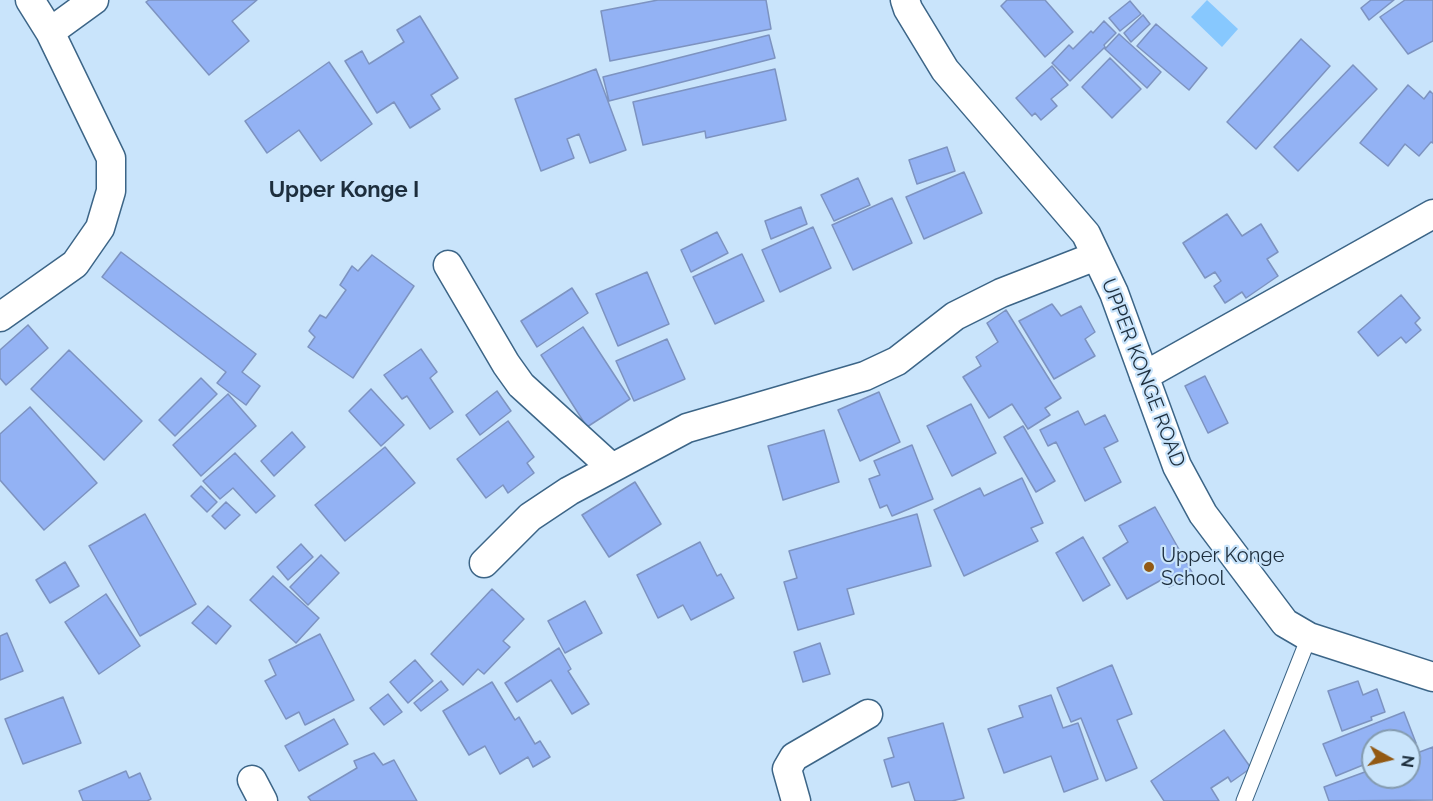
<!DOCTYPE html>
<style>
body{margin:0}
#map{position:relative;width:1433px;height:801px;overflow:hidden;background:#c9e4fb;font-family:Raleway,sans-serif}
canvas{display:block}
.north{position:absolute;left:1361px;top:729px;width:60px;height:60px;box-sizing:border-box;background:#c9e4fb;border:2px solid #849baf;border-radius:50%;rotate:98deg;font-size:16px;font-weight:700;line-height:24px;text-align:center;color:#1d2e3d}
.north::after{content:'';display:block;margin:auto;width:21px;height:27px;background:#925914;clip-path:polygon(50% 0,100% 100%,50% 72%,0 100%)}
</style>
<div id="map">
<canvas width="1433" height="801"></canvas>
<div class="north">N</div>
</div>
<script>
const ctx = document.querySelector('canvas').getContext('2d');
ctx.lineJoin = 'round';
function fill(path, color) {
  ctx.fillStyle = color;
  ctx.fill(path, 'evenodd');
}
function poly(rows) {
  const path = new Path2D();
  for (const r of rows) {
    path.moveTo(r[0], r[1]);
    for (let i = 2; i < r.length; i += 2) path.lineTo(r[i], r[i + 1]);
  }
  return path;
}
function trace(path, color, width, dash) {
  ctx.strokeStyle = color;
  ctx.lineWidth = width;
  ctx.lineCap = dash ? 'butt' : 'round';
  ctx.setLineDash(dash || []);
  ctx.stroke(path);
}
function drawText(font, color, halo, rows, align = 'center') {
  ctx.font = font + ' Raleway,sans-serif';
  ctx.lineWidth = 4.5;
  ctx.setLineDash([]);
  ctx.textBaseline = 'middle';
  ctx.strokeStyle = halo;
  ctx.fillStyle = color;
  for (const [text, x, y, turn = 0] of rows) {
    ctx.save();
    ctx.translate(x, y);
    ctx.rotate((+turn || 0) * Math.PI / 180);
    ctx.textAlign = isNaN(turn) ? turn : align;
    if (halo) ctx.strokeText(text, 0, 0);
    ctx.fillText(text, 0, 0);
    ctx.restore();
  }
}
const water = poly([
 [1207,0,1238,29,1222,47,1191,17]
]);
const building = poly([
 [149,0,257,0,232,21,249,41,209,75,146,2,149,0],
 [658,0,766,0,771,29,610,61,601,11,658,0],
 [1007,0,1045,0,1073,32,1045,57,1001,6,1007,0],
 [1371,0,1394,0,1369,20,1361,8,1371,0],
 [1405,0,1433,0,1433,41,1408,54,1380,17,1405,0],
 [1130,1,1141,14,1120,31,1109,18,1130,1],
 [1143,15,1150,24,1131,42,1124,33,1143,15],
 [420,16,458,78,431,95,440,109,410,128,394,102,377,113,345,61,362,51,369,64,404,42,397,30,420,16],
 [1104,21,1116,33,1104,45,1105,47,1070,81,1052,63,1069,45,1073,49,1091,31,1093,33,1104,21],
 [1156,24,1207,68,1189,90,1137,46,1156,24],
 [1119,34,1161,72,1147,88,1105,49,1119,34],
 [769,35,775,58,609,101,603,77,769,35],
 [1301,39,1330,66,1256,149,1227,122,1301,39],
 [1110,58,1141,89,1112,118,1082,87,1110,58],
 [329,62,372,124,321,161,299,130,267,153,245,121,329,62],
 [1353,65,1377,89,1298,171,1274,147,1353,65],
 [1052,66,1068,85,1051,99,1057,106,1041,120,1035,113,1032,116,1016,98,1052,66],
 [596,69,626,150,590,163,579,134,567,139,574,158,541,171,515,99,596,69],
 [775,69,786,120,706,138,705,131,643,145,633,102,775,69],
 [1408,85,1424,99,1430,91,1433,94,1433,143,1431,142,1419,156,1405,144,1388,166,1360,143,1408,85],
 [947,147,955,171,917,184,909,160,947,147],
 [964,172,982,213,924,239,906,197,964,172],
 [858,178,870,205,834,221,821,195,858,178],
 [892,198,912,243,853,270,832,225,892,198],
 [801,207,807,224,771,239,765,221,801,207],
 [1227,214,1242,236,1261,224,1278,252,1267,259,1278,276,1246,298,1242,292,1225,303,1214,286,1221,281,1215,272,1205,278,1183,243,1227,214],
 [813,227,831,268,780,292,762,250,813,227],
 [717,232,728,253,691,272,681,250,717,232],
 [121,252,256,354,242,372,260,386,246,405,217,383,226,372,102,277,121,252],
 [742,254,764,301,715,324,693,277,742,254],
 [372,255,414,286,353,378,308,347,315,337,309,331,320,315,326,318,346,290,340,285,352,266,358,271,372,255],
 [647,272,669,324,618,346,596,294,647,272],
 [572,288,588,313,537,347,521,321,572,288],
 [1401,295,1420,318,1415,323,1421,330,1406,343,1401,337,1378,356,1358,332,1401,295],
 [1052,304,1061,316,1081,306,1095,332,1085,339,1095,356,1054,379,1019,321,1052,304],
 [1006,310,1061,398,1045,408,1050,415,1028,429,1012,404,989,418,963,377,981,366,976,357,998,342,987,323,1006,310],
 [28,325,48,348,6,385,0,378,0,350,28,325],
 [583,327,630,399,587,427,541,355,583,327],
 [667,339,685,379,634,401,616,361,667,339],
 [421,349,437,372,430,378,453,412,430,429,407,396,402,399,384,375,421,349],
 [69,350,142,421,104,460,31,389,69,350],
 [1205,376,1228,423,1208,433,1185,386,1205,376],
 [201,378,217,394,175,436,159,420,201,378],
 [371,389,404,425,381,446,349,411,371,389],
 [497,391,511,411,480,435,466,415,497,391],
 [879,392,900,442,860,461,838,410,879,392],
 [228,394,256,426,201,476,173,445,228,394],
 [971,404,996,453,952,476,927,426,971,404],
 [30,407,97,483,44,530,0,480,0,434,30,407],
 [1078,411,1085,425,1105,415,1118,441,1104,448,1121,482,1085,501,1056,442,1048,446,1040,430,1078,411],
 [508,421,534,457,527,463,534,473,508,493,503,485,486,498,457,459,508,421],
 [1023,426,1055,481,1036,492,1004,437,1023,426],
 [824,430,839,482,783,500,768,446,824,430],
 [292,432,305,447,274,476,261,461,292,432],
 [912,445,933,499,892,516,887,505,880,508,869,479,880,475,874,461,912,445],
 [385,447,415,483,345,541,315,505,385,447],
 [235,453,275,496,256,513,233,488,220,499,203,481,235,453],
 [1022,478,1043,523,1031,528,1038,541,964,576,934,510,980,488,984,496,1022,478],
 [635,482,661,524,609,557,582,515,635,482],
 [201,486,217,502,207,512,191,496,201,486],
 [226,502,240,515,225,529,212,516,226,502],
 [1155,507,1193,574,1169,587,1163,579,1127,599,1103,558,1128,542,1119,526,1155,507],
 [145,514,196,604,140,636,89,546,145,514],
 [917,514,931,566,847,589,854,614,798,630,784,582,797,578,789,551,917,514],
 [1083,537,1110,585,1083,601,1056,553,1083,537],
 [700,542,717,576,721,574,734,598,691,620,683,605,658,618,637,575,700,542],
 [301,544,313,557,288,580,277,567,301,544],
 [321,555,339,573,308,605,290,587,321,555],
 [65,562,79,586,50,603,36,580,65,562],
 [273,576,319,618,296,643,250,600,273,576],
 [492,589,524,619,503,641,510,647,484,674,478,669,463,685,431,654,492,589],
 [106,594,140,646,99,674,65,622,106,594],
 [585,601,602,633,565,653,548,621,585,601],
 [208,606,231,626,216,644,192,623,208,606],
 [7,633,23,671,0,680,0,636,7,633],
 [320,634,354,700,305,725,299,712,286,719,265,681,276,675,269,660,320,634],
 [820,643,830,674,803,682,794,652,820,643],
 [559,648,571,669,568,671,589,704,572,714,551,680,517,702,505,683,559,648],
 [415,660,433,681,408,703,390,682,415,660],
 [1112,665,1132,714,1117,720,1137,768,1106,781,1081,718,1071,722,1057,688,1112,665],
 [441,681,448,690,421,711,414,703,441,681],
 [1358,681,1363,695,1377,689,1385,712,1371,717,1372,720,1342,731,1328,691,1358,681],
 [492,682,515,720,519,717,535,744,540,741,550,757,533,767,528,757,500,774,485,746,469,755,443,711,492,682],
 [388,694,402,712,384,725,370,708,388,694],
 [1051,695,1063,728,1078,723,1098,779,1064,792,1051,756,1004,773,988,729,1023,717,1019,706,1051,695],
 [63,697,81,743,23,764,5,719,63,697],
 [1404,712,1416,743,1409,746,1409,741,1373,741,1373,761,1336,776,1323,744,1404,712],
 [334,719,348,744,299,771,285,746,334,719],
 [943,723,964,798,952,801,915,801,909,782,892,787,884,760,894,757,888,738,943,723],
 [1224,730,1251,768,1231,782,1228,777,1211,788,1219,801,1164,801,1151,781,1224,730],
 [1433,747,1433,800,1329,801,1324,787,1373,769,1373,777,1409,777,1409,756,1433,747],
 [374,753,383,765,394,760,417,801,311,801,308,797,357,768,354,761,374,753],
 [126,771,129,778,140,773,151,799,147,801,83,801,79,791,126,771]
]);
const service = poly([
 [1244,801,1309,637]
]);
const minor = poly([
 [905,0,908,9,945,70,1086,234,1114,293,1177,466,1203,514,1285,623,1309,637,1433,677],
 [50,32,94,0],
 [448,265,506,364,521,385,611,467],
 [0,317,75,264,100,228,111,191,111,158,50,32,30,0],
 [1144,376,1433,214],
 [484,563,530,517,569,491,687,428,865,376,897,361,955,316,1001,293,1096,256],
 [252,780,263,801],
 [796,801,787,769,794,757,868,714]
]);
const markers = [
 [1149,567,6,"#925914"]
];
const streetNames = [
 ["UPPER KONGE ROAD",1143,373,69]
];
const poiNames = [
 ["Upper Konge",1161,556],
 ["School",1161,579]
];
const quarterNames = [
 ["Upper Konge I",344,190]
];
fill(water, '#87c8fe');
fill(building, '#93b2f4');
trace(building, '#7d93c0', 1.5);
trace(service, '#3c6587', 17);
trace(minor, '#3c6587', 31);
trace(service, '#fff', 15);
trace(minor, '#fff', 28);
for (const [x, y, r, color] of markers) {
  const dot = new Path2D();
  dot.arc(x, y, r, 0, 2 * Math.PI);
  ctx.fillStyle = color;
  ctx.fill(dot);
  trace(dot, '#c9e4fb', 2);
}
drawText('20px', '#1d2e3d', '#c9e4fb', streetNames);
drawText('20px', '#1d2e3d', '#c9e4fb', poiNames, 'left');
drawText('bold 22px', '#1d2e3d', '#c9e4fb', quarterNames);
</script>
